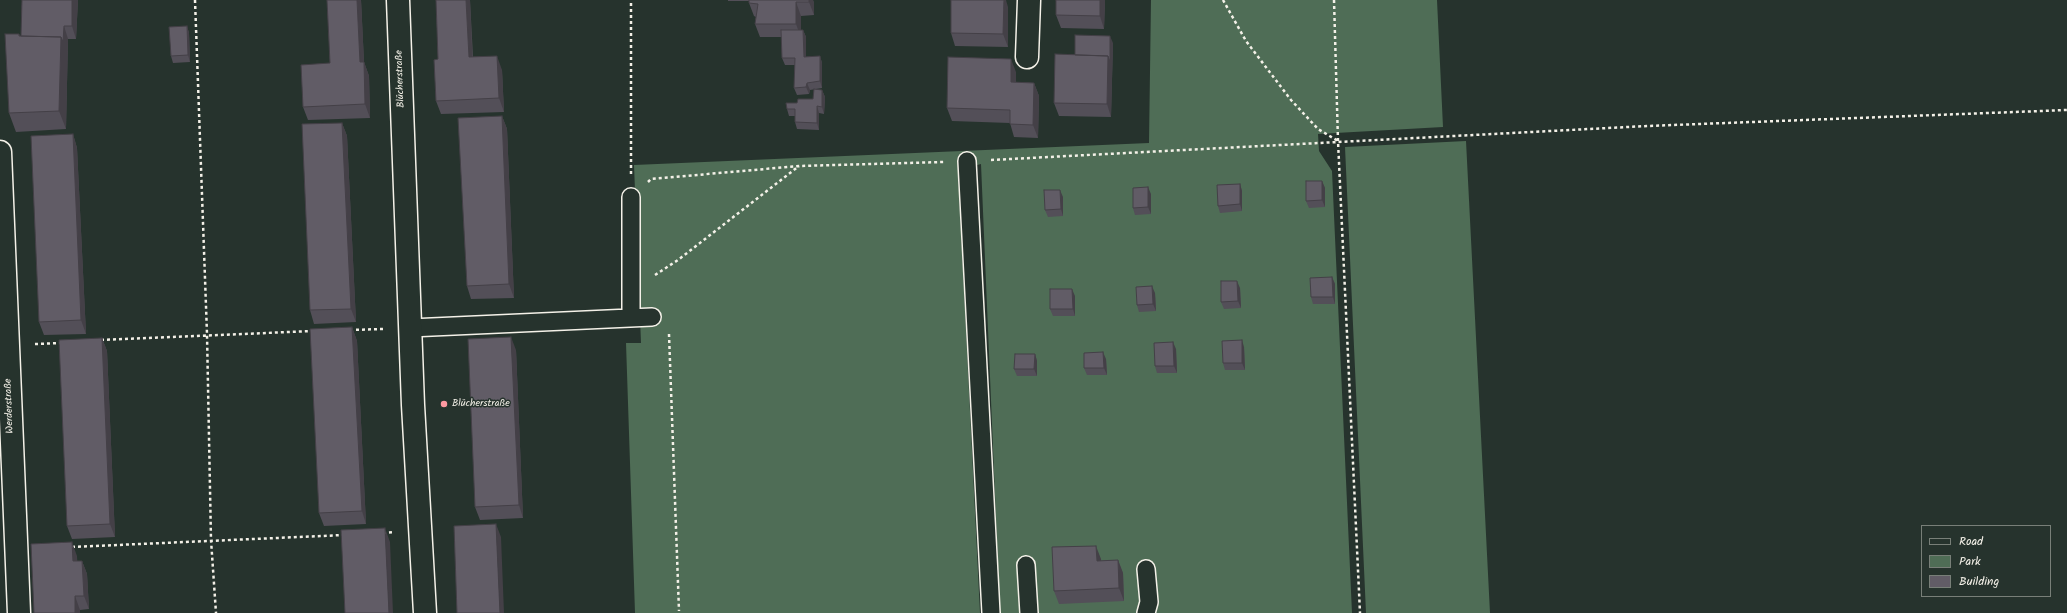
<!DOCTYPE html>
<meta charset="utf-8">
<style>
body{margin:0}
#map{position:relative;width:2067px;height:613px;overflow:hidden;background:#26332d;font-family:Kalam,sans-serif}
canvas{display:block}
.legend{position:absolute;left:1921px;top:525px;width:130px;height:72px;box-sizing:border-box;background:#26332d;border:1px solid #787f78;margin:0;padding:5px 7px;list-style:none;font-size:12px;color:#f4f1e8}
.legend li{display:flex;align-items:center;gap:8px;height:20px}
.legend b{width:20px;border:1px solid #787f78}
</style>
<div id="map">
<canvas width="2067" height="613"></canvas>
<ul class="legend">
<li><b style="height:5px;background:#26332d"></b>Road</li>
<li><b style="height:11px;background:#4f6d56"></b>Park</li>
<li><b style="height:11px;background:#615c66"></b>Building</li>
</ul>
</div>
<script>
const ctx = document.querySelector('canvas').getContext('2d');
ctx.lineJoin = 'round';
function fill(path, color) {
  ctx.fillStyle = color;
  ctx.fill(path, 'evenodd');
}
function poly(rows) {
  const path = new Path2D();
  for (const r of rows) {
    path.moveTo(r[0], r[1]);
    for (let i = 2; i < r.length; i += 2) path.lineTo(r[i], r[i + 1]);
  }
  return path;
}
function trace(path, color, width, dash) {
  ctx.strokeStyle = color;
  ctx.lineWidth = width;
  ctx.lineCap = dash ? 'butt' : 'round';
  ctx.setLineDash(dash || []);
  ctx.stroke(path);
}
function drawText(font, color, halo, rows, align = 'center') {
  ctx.font = font + ' Kalam,sans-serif';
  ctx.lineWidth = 3;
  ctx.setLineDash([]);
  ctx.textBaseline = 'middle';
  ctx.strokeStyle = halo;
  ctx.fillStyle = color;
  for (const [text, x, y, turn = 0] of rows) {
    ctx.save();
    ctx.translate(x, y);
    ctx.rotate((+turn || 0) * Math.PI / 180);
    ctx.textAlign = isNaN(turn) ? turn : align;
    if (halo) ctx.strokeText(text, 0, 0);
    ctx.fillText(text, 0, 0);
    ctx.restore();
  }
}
const green = poly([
 [1151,0,1437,0,1443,127,1318,134,1319,151,1332,171,1352,613,1000,613,981,164,958,170,980,613,635,613,626,343,641,343,634,165,1149,143],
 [1466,141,1490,613,1366,613,1345,147]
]);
const path = poly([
 [195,0,207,334,211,540,216,613],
 [1223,0,1246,41,1291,100,1318,129,1338,141],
 [1334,0,1338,141,1360,613],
 [991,160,1647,126,2067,110],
 [631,174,631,0],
 [648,182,651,179,799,166,944,162],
 [655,275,678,260,799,166],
 [350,330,383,329],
 [669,334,679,611],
 [101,340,313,331],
 [35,344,62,343],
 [383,533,394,532],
 [72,547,344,535]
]);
const lane = poly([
 [967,161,991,613],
 [631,197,631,318],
 [410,328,652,317],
 [1026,565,1029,613],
 [1146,569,1149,602,1146,613]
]);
const street = poly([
 [398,0,413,405,425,613],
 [1027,57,1029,0],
 [0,152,19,613]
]);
const wall = poly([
 [22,0,78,0,76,39,68,39,66,129,16,132,9,113,19,34,20,36,21,36],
 [327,0,361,0,364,62,369,76,370,118,308,120,303,107,330,63],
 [436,0,470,0,473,57,502,70,504,112,441,114,436,101,438,59],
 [728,0,813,0,814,3,814,15,801,16,801,30,803,30,806,37,806,57,820,56,822,63,822,88,810,90,809,94,797,95,794,88,795,65,785,65,782,58,782,37,760,37,755,24,756,17,754,16,749,3,749,1,728,1],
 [1056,0,1105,0,1104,29,1061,28,1056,15],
 [1008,7,1008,47,955,46,951,33],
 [187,26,189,33,190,62,173,63,171,56],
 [1113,43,1111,117,1059,116,1054,103,1075,55],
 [1016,72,1016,82,1034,83,1039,96,1038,138,1014,137,1010,123,952,121,947,108],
 [822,90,825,97,824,114,819,113,819,130,797,129,795,122,795,116,789,116,787,109,813,99],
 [502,116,507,129,514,298,471,299,467,286],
 [342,123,347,136,356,322,314,324,310,310],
 [73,134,77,148,86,334,44,335,39,322],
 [1322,181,1325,188,1325,207,1309,208,1306,201],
 [1240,184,1242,191,1242,211,1220,213,1218,206],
 [1151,194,1151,214,1135,215,1133,208],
 [1063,197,1063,216,1048,217,1045,210],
 [1332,277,1335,284,1335,304,1313,304,1311,297],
 [1240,288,1241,308,1224,309,1221,302],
 [1155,293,1156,311,1139,312,1137,305],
 [1075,296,1075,316,1053,316,1050,309],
 [352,327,357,341,366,524,324,526,319,513],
 [102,338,107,351,115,537,72,539,67,526],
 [1244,347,1245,370,1225,370,1223,363],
 [1176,349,1177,373,1157,373,1155,366],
 [516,350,523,518,480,520,475,507],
 [1035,354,1037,361,1037,376,1017,376,1014,369],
 [1106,359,1107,375,1087,375,1084,368],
 [77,556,77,561,82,561,87,574,89,609,80,610,34,613],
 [1101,559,1101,561,1118,560,1123,573,1124,601,1059,604,1054,591]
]);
const shadedWall = poly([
 [72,0,78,0,76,39,72,26],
 [357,0,361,0,364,62,369,76,370,118,365,104,360,62],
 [466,0,470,0,473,71,469,57],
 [809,0,813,0,814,3,814,15,809,2],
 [1004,0,1006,0,1008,7,1008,47,1003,34],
 [1100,0,1105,0,1104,29,1100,16],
 [796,2,801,16,801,38,796,24],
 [64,26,68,39,66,129,59,111,61,37],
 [187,26,189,33,190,62,188,55],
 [803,30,806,37,806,64,804,57],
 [1110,36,1113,43,1111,117,1107,104,1108,56],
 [497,56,502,70,504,112,499,98],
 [820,56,822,63,822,88,820,81],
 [1011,59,1016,72,1016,95,1011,82],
 [807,83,810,90,809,94,806,87],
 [1034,83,1039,96,1038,138,1033,125],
 [822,90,825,97,824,114,822,107],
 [817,106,819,113,819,130,817,123],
 [502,116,507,129,514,298,509,284],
 [342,123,347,136,356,322,351,309],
 [73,134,77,148,86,334,81,320],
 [1322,181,1325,188,1325,207,1322,200],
 [1240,184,1242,191,1242,211,1240,204],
 [1148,187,1151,194,1151,214,1148,207],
 [1060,190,1063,197,1063,216,1061,209],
 [1332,277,1335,284,1335,304,1333,297],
 [1237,281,1240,288,1241,308,1238,301],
 [1152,286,1155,293,1156,311,1153,304],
 [1072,289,1075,296,1075,316,1073,309],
 [352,327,357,341,366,524,362,511],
 [511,337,516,350,523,518,519,505],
 [102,338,107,351,115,537,110,524],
 [1242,340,1244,347,1245,370,1242,363],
 [1173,342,1176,349,1177,373,1174,366],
 [1103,352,1106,359,1107,375,1104,368],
 [1035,354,1037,361,1037,376,1034,369],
 [496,524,501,537,504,613,500,613],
 [385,528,390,542,393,613,389,613],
 [72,542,77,556,78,574,73,561],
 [1096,546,1101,559,1102,574,1097,561],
 [1118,560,1123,573,1124,601,1119,588],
 [82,561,87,574,89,609,84,596],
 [75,596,80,610,80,613,75,613]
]);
const building = poly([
 [22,0,72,0,72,26,64,26,63,42,61,37,21,36,22,0],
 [327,0,357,0,360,62,364,62,365,104,303,107,301,65,330,63,327,0],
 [436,0,466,0,469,57,497,56,499,98,436,101,434,60,438,59,436,0],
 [749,0,809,0,809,2,796,2,796,24,755,24,758,4,749,3,749,0],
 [951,0,1004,0,1003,34,951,33,951,0],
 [1056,0,1100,0,1100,16,1056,15,1056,0],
 [187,26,188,55,171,56,169,27,187,26],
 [781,30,803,30,804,57,820,56,820,81,807,83,806,87,794,88,795,58,782,58,781,30],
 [5,34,19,34,19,36,61,37,59,111,9,113,5,34],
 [1075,35,1110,36,1110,62,1108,56,1075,55,1075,35],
 [1055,54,1108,56,1107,104,1054,103,1055,54],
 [948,57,1011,59,1011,82,1034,83,1033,125,1010,124,1010,110,947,108,948,57],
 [814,89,822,90,822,107,817,106,817,123,795,122,795,109,787,109,786,103,797,103,798,99,813,99,814,89],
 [502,116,509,284,467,286,458,118,502,116],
 [342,123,351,309,310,310,302,124,342,123],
 [73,134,81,320,39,322,31,136,73,134],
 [1306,181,1322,181,1322,200,1306,201,1306,181],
 [1240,184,1240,204,1218,206,1217,185,1240,184],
 [1148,187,1148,207,1133,208,1133,188,1148,187],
 [1044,190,1060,190,1061,209,1045,210,1044,190],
 [1332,277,1333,297,1311,297,1310,278,1332,277],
 [1221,281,1237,281,1238,301,1221,302,1221,281],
 [1152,286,1153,304,1137,305,1136,287,1152,286],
 [1050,289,1072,289,1073,309,1050,309,1050,289],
 [352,327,362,511,319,513,310,329,352,327],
 [511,337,519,505,475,507,468,339,511,337],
 [102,338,110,524,67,526,59,340,102,338],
 [1242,340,1242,363,1223,363,1222,341,1242,340],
 [1173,342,1174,366,1155,366,1154,343,1173,342],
 [1103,352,1104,368,1084,368,1084,353,1103,352],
 [1015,354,1035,354,1034,369,1014,369,1015,354],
 [496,524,500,613,457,613,454,526,496,524],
 [385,528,389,613,345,613,341,530,385,528],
 [72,542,73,561,82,561,84,596,75,596,75,613,34,613,31,544,72,542],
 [1096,546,1097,561,1118,560,1119,588,1054,591,1052,547,1096,546]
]);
const markers = [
 [444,404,4,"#ff9aa2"]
];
const streetNames = [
 ["Blücherstraße",401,79,-92],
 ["Werderstraße",10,406,-92]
];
const poiNames = [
 ["Blücherstraße",452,404]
];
fill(green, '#4f6d56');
trace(lane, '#f4f1e8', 20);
trace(street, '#f4f1e8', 25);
trace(path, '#f4f1e8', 2.5, [3, 3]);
trace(lane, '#26332d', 17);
trace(street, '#26332d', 22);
fill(wall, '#534f58');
fill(shadedWall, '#444047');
fill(building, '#615c66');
trace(building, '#444047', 1);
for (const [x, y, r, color] of markers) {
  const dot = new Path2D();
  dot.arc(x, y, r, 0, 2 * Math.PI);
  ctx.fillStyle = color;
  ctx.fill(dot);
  trace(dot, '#26332d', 1.5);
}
drawText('10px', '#f4f1e8', '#26332d', streetNames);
drawText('10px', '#f4f1e8', '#26332d', poiNames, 'left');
</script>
